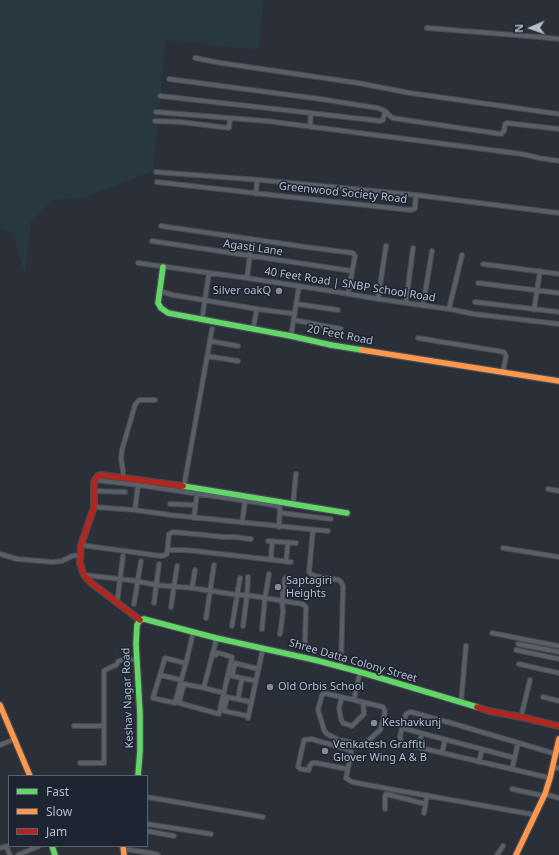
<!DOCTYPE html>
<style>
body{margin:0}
#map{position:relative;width:559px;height:855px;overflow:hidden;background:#2a2f38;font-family:"Noto Sans",sans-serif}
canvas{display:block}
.legend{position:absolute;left:8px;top:775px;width:140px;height:72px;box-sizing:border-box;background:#1d2533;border:1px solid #59616f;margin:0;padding:5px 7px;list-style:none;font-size:12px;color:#b4bbc9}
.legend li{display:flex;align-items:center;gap:8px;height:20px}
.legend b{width:20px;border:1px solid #59616f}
.north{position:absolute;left:511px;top:8px;width:40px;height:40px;-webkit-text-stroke:3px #1d2533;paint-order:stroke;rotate:268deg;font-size:11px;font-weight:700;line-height:16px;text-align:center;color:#b4bbc9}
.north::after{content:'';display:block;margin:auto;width:14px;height:18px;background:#b4bbc9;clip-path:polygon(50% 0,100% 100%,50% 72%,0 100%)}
</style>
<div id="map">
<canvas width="559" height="855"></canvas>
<ul class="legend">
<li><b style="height:5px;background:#63d668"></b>Fast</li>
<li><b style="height:5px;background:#ff974d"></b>Slow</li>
<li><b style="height:5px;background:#b3261e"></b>Jam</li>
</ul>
<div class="north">N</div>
</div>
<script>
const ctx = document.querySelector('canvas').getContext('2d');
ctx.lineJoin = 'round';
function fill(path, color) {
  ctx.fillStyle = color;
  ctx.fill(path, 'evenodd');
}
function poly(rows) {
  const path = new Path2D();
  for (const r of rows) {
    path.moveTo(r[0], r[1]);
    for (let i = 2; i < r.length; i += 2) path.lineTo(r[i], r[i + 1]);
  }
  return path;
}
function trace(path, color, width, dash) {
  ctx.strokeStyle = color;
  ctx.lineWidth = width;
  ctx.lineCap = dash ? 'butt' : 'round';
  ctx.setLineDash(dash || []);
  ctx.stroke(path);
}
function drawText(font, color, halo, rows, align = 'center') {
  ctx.font = font + ' "Noto Sans",sans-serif';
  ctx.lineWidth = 3;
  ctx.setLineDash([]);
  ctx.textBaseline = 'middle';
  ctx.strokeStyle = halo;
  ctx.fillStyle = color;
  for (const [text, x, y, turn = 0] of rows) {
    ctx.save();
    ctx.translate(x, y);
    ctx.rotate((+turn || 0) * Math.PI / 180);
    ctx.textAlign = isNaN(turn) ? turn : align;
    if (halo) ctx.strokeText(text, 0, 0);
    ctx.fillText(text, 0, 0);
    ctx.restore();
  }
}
const green = poly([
 [0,0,264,0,258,50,166,40,153,171,87,197,52,200,31,221,25,275,13,234,0,228]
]);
const street = poly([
 [427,28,539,37,559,39],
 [195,58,221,63,358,83,410,93,559,114],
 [169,79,320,99,371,107,378,108,385,111,392,118,501,134,504,131,505,124,507,123,559,129],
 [160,96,311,113,310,127],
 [156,112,267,121,522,154,539,158,559,161],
 [311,113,380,121,383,120,385,111],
 [155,121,180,122,229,128,230,118],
 [156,172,260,180,416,195,559,213],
 [157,182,263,194,410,210,414,209,415,208,416,195],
 [256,194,257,180],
 [161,226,306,247,353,253,355,256,348,294],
 [152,241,352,271],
 [138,263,247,278,337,292,378,299,449,309,474,314,559,324],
 [483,264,559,274],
 [247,278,252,239],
 [478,283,559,293],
 [159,291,173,295,257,309,295,314],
 [378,299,386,246],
 [475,302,559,312],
 [406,303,413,248],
 [297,304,338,310],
 [423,306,432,251],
 [449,309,462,255],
 [534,310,540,271],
 [202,319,209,273],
 [294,320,341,329],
 [253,329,257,309],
 [291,336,299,286],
 [418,338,504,352,506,356,503,372],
 [210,341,238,346],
 [207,356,238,361],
 [123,478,123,471,121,458,122,450,135,405,138,401,140,400,155,400],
 [95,480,138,485,274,505,279,507,280,508,279,527],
 [184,486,212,329],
 [548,489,559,491],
 [94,491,125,492],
 [170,504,195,505],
 [293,504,296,474],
 [94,507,135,510,171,515,328,531],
 [135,510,138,485],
 [281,513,331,519],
 [194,518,197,493],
 [242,523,245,501],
 [313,530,309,572,311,574,315,576,339,580,341,582,343,586,341,667],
 [268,541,296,543],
 [81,545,161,556,165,555,167,554,169,534,173,532,205,535,223,537,234,537,251,539],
 [503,548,559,557],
 [168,550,186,550,291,562],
 [0,554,17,559,52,562,62,561,72,556,80,555],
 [271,559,272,541],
 [286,562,288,542],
 [84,575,137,581,156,585,192,588,238,595,247,595,302,604,305,606,306,608,305,642],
 [192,588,195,570],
 [117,603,123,556],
 [154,603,159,564],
 [134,604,141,561],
 [171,607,177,566],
 [206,618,214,565],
 [232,626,240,578],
 [243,626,247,595,248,577],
 [262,629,265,598,269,574],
 [492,633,559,646],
 [280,634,283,612,282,600,285,578],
 [518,644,559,652],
 [516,650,559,659],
 [212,654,216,655,217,653,219,653,232,657,219,714,179,703,184,684,204,688,205,683,215,645,216,638],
 [185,663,165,658,153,698,175,703,187,659,193,633],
 [519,664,559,673],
 [160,675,181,680],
 [256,681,232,676,235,663,258,669],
 [204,688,224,693],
 [342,697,339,708,341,719,343,723,352,726,364,714,363,702],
 [543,697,559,701],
 [238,699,242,678],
 [354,700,383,707,385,711,383,721,380,730,368,741,361,744,339,740,327,734,324,730,322,723,318,710,322,695,324,693,354,700,360,672],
 [461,703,466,646],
 [248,716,224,711,227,697,251,702],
 [521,717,530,680],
 [248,718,263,648],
 [74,726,104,726],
 [402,728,515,758],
 [0,745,15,739],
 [418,747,422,734],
 [442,753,445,740],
 [479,762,482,750],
 [80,763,104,763,104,671,107,669,116,665,119,661,122,660,137,659],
 [552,768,559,768],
 [347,769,317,763,312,763,310,765,309,770,301,769,299,768,298,767,304,740,311,739,350,750,351,751,351,754,346,778,352,782,390,789,536,815],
 [512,769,518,743],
 [550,778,404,744,401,741,400,737,402,728,406,714,408,713,411,712,451,723,556,754],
 [512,789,544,796],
 [545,794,559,798],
 [147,797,263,817],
 [385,809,385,796,386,794,426,804],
 [424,813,427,795],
 [147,824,211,834],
 [147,831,174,836],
 [0,848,6,846,10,855],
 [123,849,151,853,158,855],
 [18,855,39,846],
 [497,855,503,846]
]);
const fast = poly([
 [163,267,158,303,161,308,168,313,291,336,331,345,362,350],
 [183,486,347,513],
 [140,620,144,619,216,638,315,660,360,672,477,707],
 [138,776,140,751,140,714,136,644,137,625,140,620],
 [52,846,55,855]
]);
const slow = poly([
 [362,350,559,381],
 [0,705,30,776],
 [123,846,124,855],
 [516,855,545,794,550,778,559,739]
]);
const jam = poly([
 [140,620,90,582,84,575,80,563,81,545,94,507,94,484,95,480,98,476,102,475,183,486],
 [477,707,489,711,521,717,559,726]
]);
const markers = [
 [279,291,4,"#848a96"],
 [278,587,4,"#848a96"],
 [270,687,4,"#848a96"],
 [374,723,4,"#848a96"],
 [325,751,4,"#848a96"]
];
const streetNames = [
 ["Greenwood Society Road",343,193,6],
 ["Agasti Lane",253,248,8],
 ["40 Feet Road | SNBP School Road",350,285,9],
 ["20 Feet Road",340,335,11],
 ["Shree Datta Colony Street",353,661,16],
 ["Keshav Nagar Road",128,698,-92]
];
const poiNames = [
 ["Silver oakQ",271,291,"right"],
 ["Saptagiri",286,581],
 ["Heights",286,594],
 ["Old Orbis School",278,687],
 ["Keshavkunj",382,723],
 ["Venkatesh Graffiti",333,745],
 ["Glover Wing A & B",333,758]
];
fill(green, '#27393e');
trace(street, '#464a51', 6);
trace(fast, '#464a51', 8);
trace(slow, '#464a51', 8);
trace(jam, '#464a51', 8);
trace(street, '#5a5e66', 4);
trace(fast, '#63d668', 5.5);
trace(slow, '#ff974d', 5.5);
trace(jam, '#b3261e', 5.5);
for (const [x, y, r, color] of markers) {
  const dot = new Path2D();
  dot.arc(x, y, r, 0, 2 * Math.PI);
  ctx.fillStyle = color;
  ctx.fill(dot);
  trace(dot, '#1d2533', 1.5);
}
drawText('11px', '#b4bbc9', '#1d2533', streetNames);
drawText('11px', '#b4bbc9', '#1d2533', poiNames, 'left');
</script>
